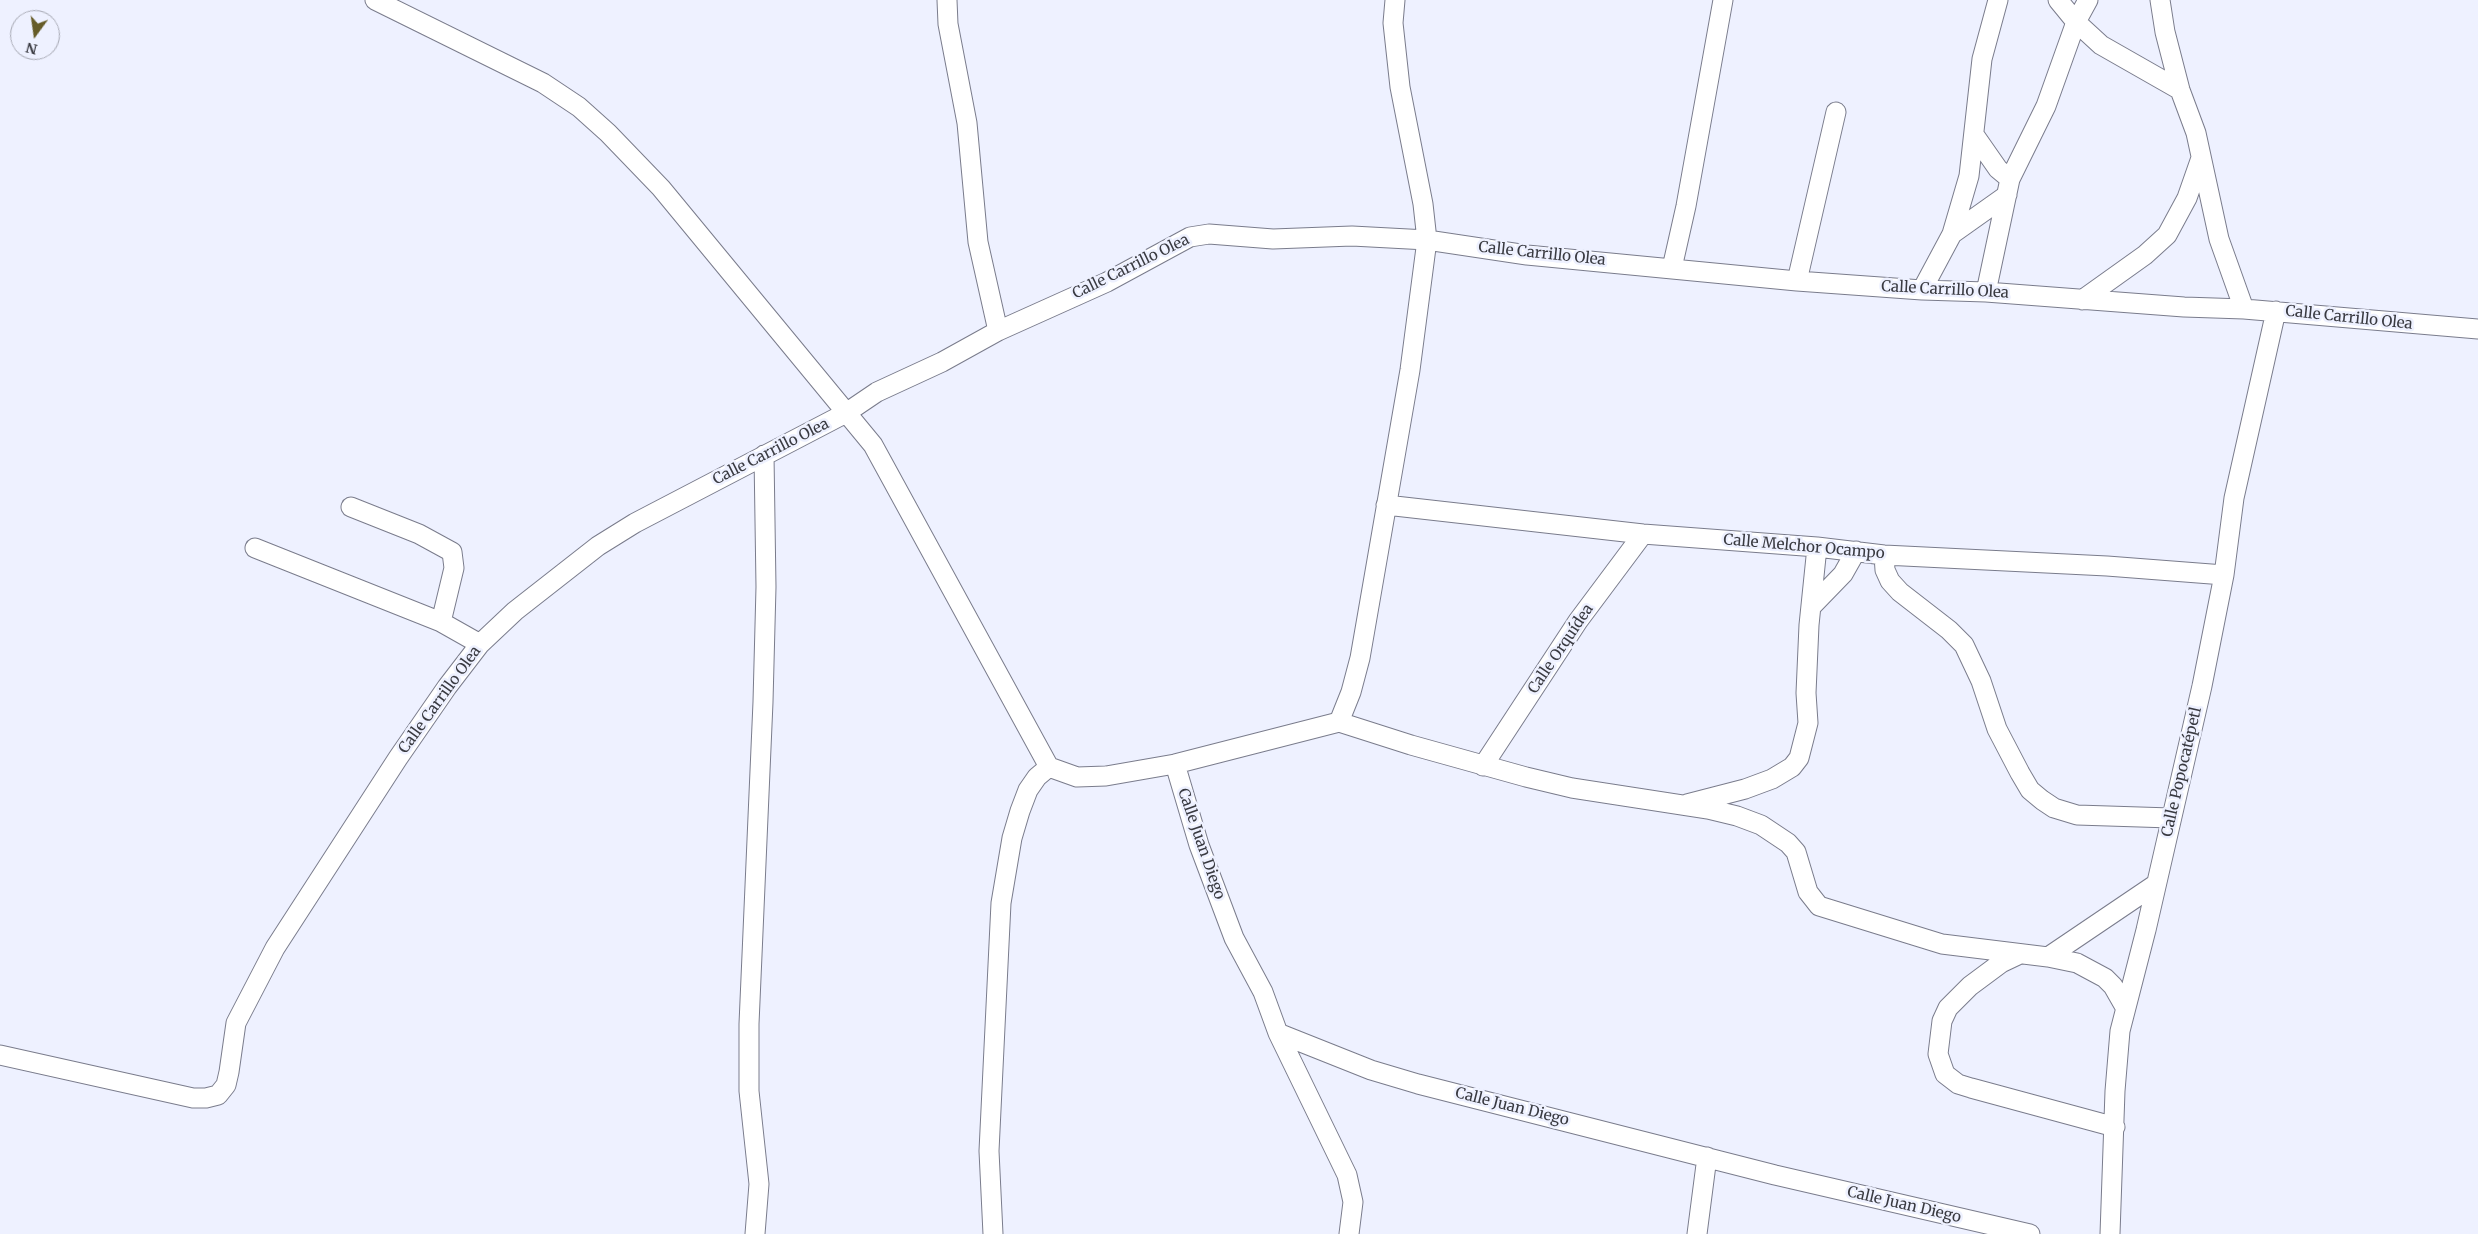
<!DOCTYPE html>
<meta charset="utf-8">
<style>
body{margin:0}
#map{position:relative;width:2478px;height:1234px;overflow:hidden;background:#eef1ff;font-family:Merriweather,serif}
canvas{display:block}
.north{position:absolute;left:10px;top:10px;width:50px;height:50px;box-sizing:border-box;background:#eef1ff;border:1px solid #a6a8b3;border-radius:50%;rotate:194deg;font-size:14px;font-weight:700;line-height:20px;text-align:center;color:#393a41}
.north::after{content:'';display:block;margin:auto;width:18px;height:22px;background:#665c28;clip-path:polygon(50% 0,100% 100%,50% 72%,0 100%)}
</style>
<div id="map">
<canvas width="2478" height="1234"></canvas>
<div class="north">N</div>
</div>
<script>
const ctx = document.querySelector('canvas').getContext('2d');
ctx.lineJoin = 'round';
function poly(rows) {
  const path = new Path2D();
  for (const r of rows) {
    path.moveTo(r[0], r[1]);
    for (let i = 2; i < r.length; i += 2) path.lineTo(r[i], r[i + 1]);
  }
  return path;
}
function trace(path, color, width, dash) {
  ctx.strokeStyle = color;
  ctx.lineWidth = width;
  ctx.lineCap = dash ? 'butt' : 'round';
  ctx.setLineDash(dash || []);
  ctx.stroke(path);
}
function drawText(font, color, halo, rows, align = 'center') {
  ctx.font = font + ' Merriweather,serif';
  ctx.lineWidth = 5;
  ctx.setLineDash([]);
  ctx.textBaseline = 'middle';
  ctx.strokeStyle = halo;
  ctx.fillStyle = color;
  for (const [text, x, y, turn = 0] of rows) {
    ctx.save();
    ctx.translate(x, y);
    ctx.rotate((+turn || 0) * Math.PI / 180);
    ctx.textAlign = isNaN(turn) ? turn : align;
    if (halo) ctx.strokeText(text, 0, 0);
    ctx.fillText(text, 0, 0);
    ctx.restore();
  }
}
const street = poly([
 [375,0,543,83,579,107,608,133,661,188,873,445,1049,767,1077,777,1106,776,1175,764,1339,722,1411,745,1526,777,1572,788,1708,809,1737,816,1761,825,1788,843,1796,852,1808,892,1819,906,1942,944,2048,957,2077,963,2105,978,2113,986,2125,1007],
 [947,0,948,24,967,123,978,242,998,331],
 [2058,0,2076,22,2101,45,2180,90],
 [2160,0,2165,32,2180,90,2196,133,2219,239,2244,309],
 [1975,136,1998,169,2010,179],
 [1952,234,2007,195],
 [1672,268,1686,206,1723,0],
 [1797,281,1836,112],
 [1922,290,1952,234,1969,176,1982,59,1998,0],
 [1986,292,2010,179,2046,106,2076,22,2088,0],
 [2082,300,2145,255,2167,235,2187,198,2201,158],
 [1386,505,1643,534,1817,547,1884,555,2107,566,2224,575],
 [351,507,419,534,452,552,454,568,441,622],
 [255,548,441,622,480,644],
 [1884,555,1885,570,1890,581,1900,592,1949,630,1964,645,1981,681,1997,729,2020,773,2030,790,2042,800,2054,808,2077,815,2171,818],
 [1811,607,1843,574,1856,551],
 [1339,722,1351,692,1360,658,1410,370,1427,240,1423,204,1400,87,1393,23,1395,0],
 [1175,764,1199,845,1234,938,1263,992,1278,1033,1371,1070,1418,1084,1775,1175,2030,1234],
 [1483,766,1578,621,1643,534],
 [1687,804,1745,789,1772,779,1792,767,1799,758,1808,723,1806,693,1809,625,1817,547],
 [2020,954,2001,963,1970,986,1948,1008,1942,1021,1938,1054,1945,1074,1958,1084,1971,1088,2115,1127],
 [2048,957,2156,884],
 [1278,1033,1347,1175,1353,1202,1349,1234],
 [0,1055,193,1098,206,1098,218,1095,226,1085,229,1072,236,1023,275,948,398,758,447,687,480,644,515,611,598,546,635,523,846,413,877,392,942,362,998,331,1107,282,1190,237,1209,234,1273,239,1352,236,1427,240,1527,255,1797,281,1922,290,1986,292,2184,307,2244,309,2478,329],
 [755,1234,759,1184,749,1091,749,1024,763,702,766,587,764,455],
 [993,1234,989,1151,1001,903,1012,838,1020,811,1028,790,1037,777,1049,767],
 [1697,1234,1707,1157],
 [2110,1234,2115,1091,2120,1031,2146,930,2202,686,2224,575,2234,498,2276,311]
]);
const streetNames = [
 ["Calle Carrillo Olea",1542,254,6],
 ["Calle Carrillo Olea",1131,267,-26],
 ["Calle Carrillo Olea",1945,290,3],
 ["Calle Carrillo Olea",2349,318,6],
 ["Calle Carrillo Olea",771,452,-27],
 ["Calle Melchor Ocampo",1804,547,5],
 ["Calle Orquídea",1561,649,-56],
 ["Calle Carrillo Olea",440,700,-54],
 ["Calle Popocatépetl",2182,772,-77],
 ["Calle Juan Diego",1201,844,71],
 ["Calle Juan Diego",1512,1107,14],
 ["Calle Juan Diego",1904,1205,13]
];
trace(street, '#7a7c8c', 21);
trace(street, '#fff', 19);
drawText('15px', '#393a41', '#eef1ff', streetNames);
</script>
